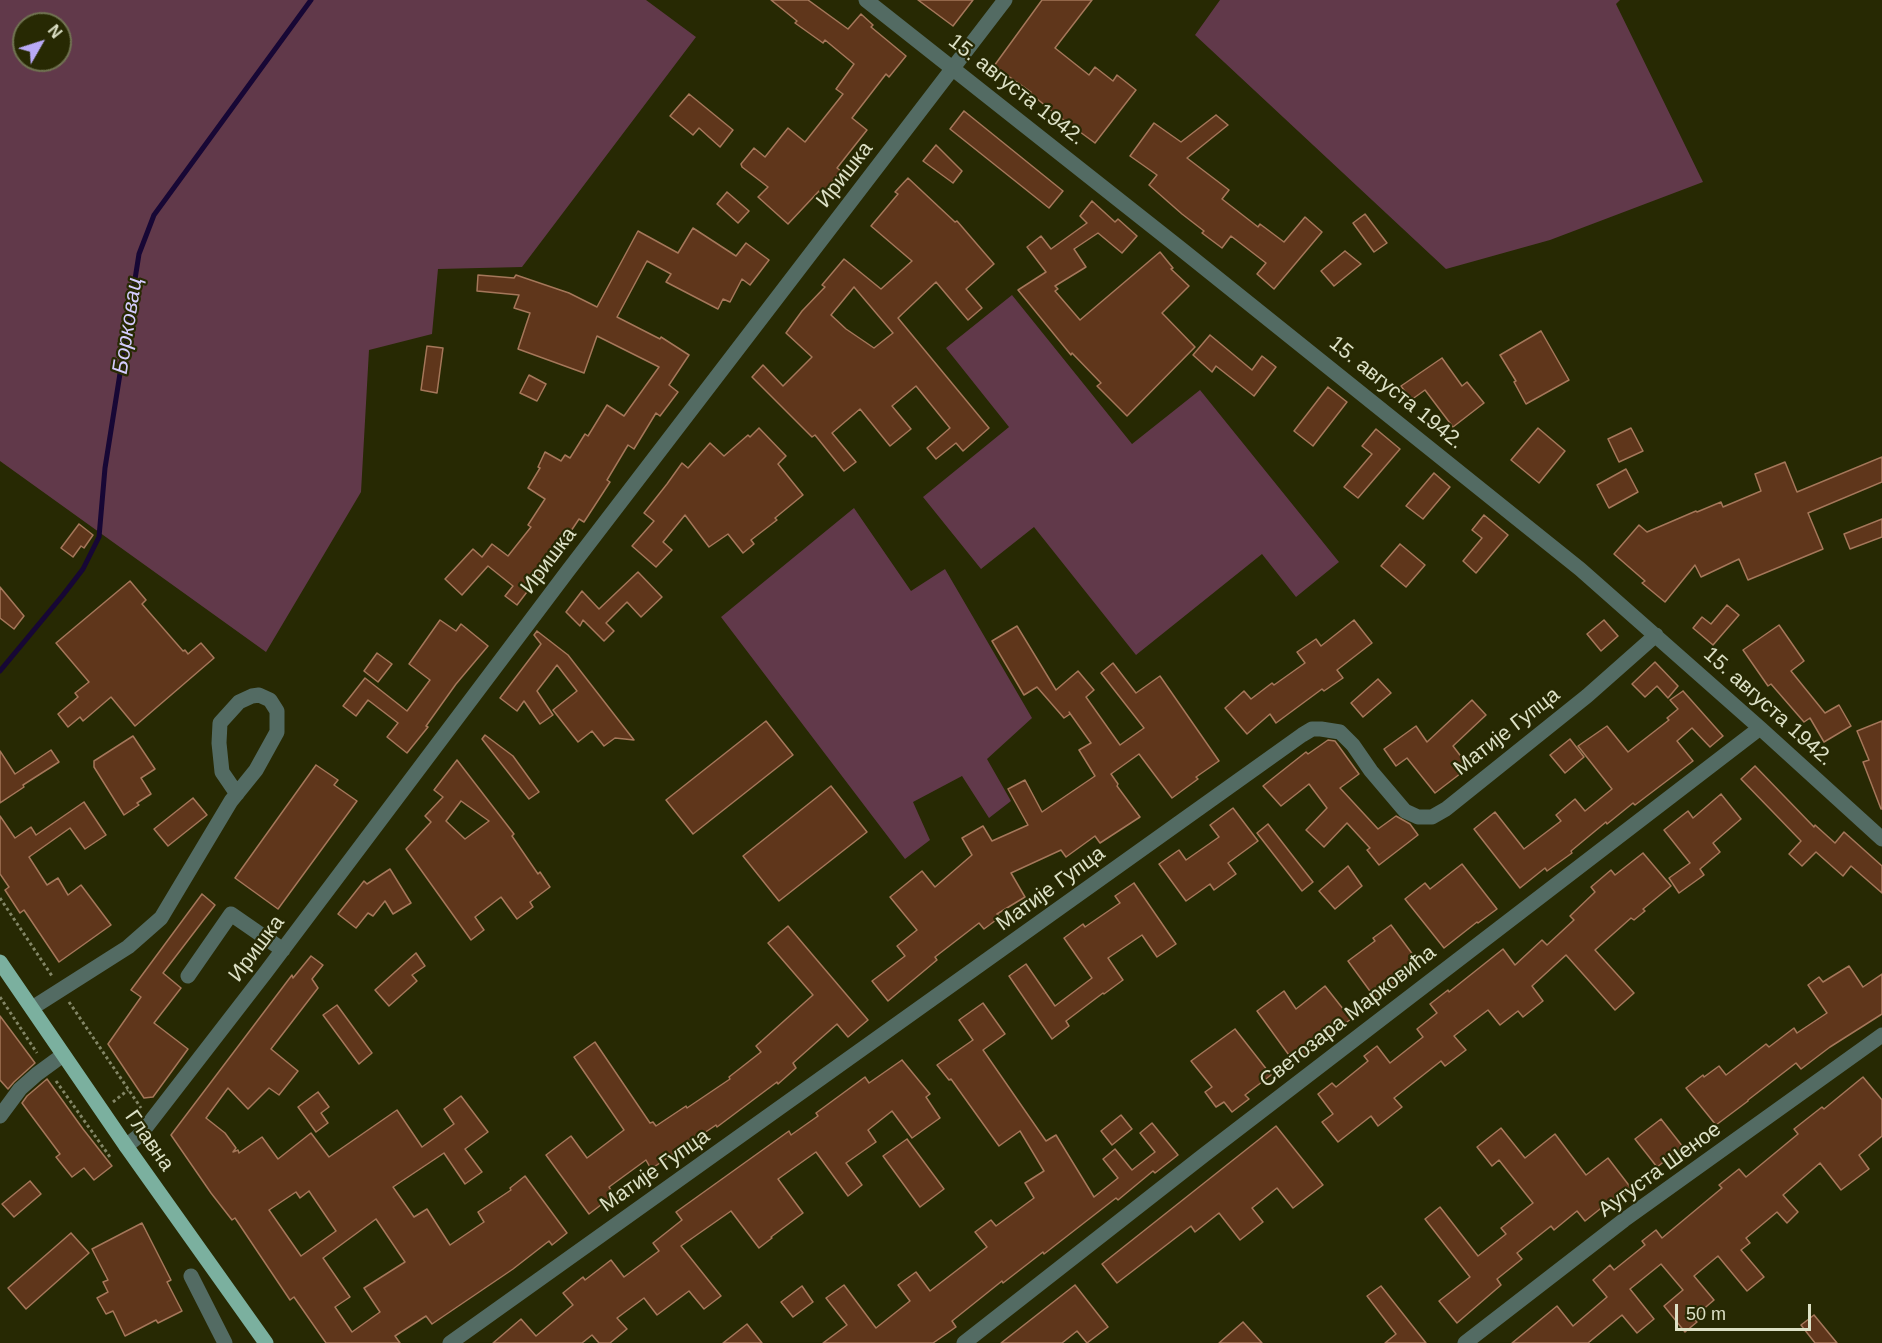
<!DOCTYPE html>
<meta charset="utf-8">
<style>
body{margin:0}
#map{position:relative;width:1882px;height:1343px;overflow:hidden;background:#272903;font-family:Helvetica,sans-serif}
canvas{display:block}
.north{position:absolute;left:12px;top:12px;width:60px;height:60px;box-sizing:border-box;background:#272903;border:2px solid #707351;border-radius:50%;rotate:51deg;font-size:16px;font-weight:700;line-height:24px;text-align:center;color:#dde1c6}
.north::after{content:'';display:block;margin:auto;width:21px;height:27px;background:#b9aaf7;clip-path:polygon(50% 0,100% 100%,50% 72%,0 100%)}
.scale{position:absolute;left:1675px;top:1304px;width:136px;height:27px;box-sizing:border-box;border:3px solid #dde1c6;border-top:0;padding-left:8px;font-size:18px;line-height:21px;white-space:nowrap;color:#dde1c6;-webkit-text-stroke:4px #272903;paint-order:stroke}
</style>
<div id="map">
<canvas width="1882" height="1343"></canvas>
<div class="north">N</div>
<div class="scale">50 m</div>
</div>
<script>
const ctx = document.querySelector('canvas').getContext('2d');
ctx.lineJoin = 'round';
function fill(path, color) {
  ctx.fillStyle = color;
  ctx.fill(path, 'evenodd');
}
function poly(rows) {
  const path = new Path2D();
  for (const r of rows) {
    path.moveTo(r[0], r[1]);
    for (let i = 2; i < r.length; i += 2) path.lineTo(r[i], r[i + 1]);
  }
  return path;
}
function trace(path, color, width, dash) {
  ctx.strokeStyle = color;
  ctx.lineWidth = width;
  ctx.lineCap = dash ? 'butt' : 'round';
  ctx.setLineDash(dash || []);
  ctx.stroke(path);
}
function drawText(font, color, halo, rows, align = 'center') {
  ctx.font = font + ' Helvetica,sans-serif';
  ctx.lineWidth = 4.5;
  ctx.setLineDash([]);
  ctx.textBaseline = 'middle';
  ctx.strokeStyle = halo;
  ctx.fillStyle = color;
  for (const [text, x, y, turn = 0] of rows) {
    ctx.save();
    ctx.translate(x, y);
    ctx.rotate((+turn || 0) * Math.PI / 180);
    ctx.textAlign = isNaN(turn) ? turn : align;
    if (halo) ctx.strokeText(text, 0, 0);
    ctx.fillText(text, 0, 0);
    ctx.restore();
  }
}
const green = poly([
 [0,0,646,0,696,37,522,267,438,269,432,334,369,350,361,492,266,652,0,461],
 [24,24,60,24,60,60,24,60],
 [1220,0,1620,0,1616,4,1703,182,1550,240,1446,269,1195,35],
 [1012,295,1132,444,1200,390,1339,562,1296,597,1262,554,1136,655,1034,527,981,569,923,497,1009,427,946,348],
 [854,508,911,591,945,569,1032,718,987,759,1011,801,989,818,962,776,913,802,930,840,905,859,721,617]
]);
const stream = poly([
 [0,671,63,595,83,569,99,537,105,468,139,254,154,215,311,0]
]);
const building = poly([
 [771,0,808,0,848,29,861,14,873,25,871,27,906,56,889,77,886,74,852,118,867,130,837,168,841,171,822,194,819,191,788,224,758,197,768,187,742,167,741,164,754,148,765,157,788,128,805,142,843,94,836,89,854,64,825,40,823,43,795,23,797,21,771,0],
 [918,0,973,0,953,26,918,0],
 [1042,0,1092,0,1055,48,1089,75,1095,67,1113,81,1117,75,1136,90,1095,143,1053,112,1030,93,1031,92,994,66,1042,0],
 [689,94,733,130,720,147,699,128,693,135,670,116,689,94],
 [964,111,1063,191,1049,208,950,129,964,111],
 [1216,115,1228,125,1187,158,1229,190,1222,199,1258,227,1260,224,1284,242,1305,217,1322,232,1274,289,1257,274,1266,263,1231,236,1222,248,1202,233,1204,231,1182,214,1149,185,1157,175,1130,156,1154,123,1181,142,1216,115],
 [936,145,962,171,953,183,923,161,936,145],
 [908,178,955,222,957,221,994,264,966,289,982,308,968,320,936,282,898,318,989,428,963,451,956,443,936,459,927,448,950,428,916,386,892,406,911,429,890,446,860,409,832,433,856,462,844,471,815,435,812,437,752,377,763,365,783,386,812,357,786,333,802,311,825,287,822,285,844,259,881,289,912,261,871,226,898,194,895,192,908,178],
 [854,287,893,333,874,348,846,329,831,315,854,287],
 [727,192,749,211,738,223,717,204,727,192],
 [1092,201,1115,222,1118,219,1137,236,1122,253,1098,233,1074,249,1086,267,1055,286,1058,289,1055,291,1080,320,1160,252,1173,268,1171,269,1189,286,1162,313,1195,347,1127,416,1097,386,1101,383,1072,353,1071,355,1018,290,1046,272,1027,247,1041,236,1051,249,1087,223,1080,216,1092,201],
 [1365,214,1387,243,1374,252,1353,223,1365,214],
 [693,228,736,256,746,243,769,260,750,285,742,279,730,302,723,299,718,309,666,282,671,274,647,261,617,317,660,339,661,337,689,355,669,385,678,392,660,416,656,413,634,449,628,445,607,480,610,482,584,522,579,519,555,555,517,605,505,596,513,586,488,566,462,595,445,579,473,549,482,557,492,544,508,556,531,527,528,525,545,499,528,488,540,468,538,467,545,452,561,461,565,455,570,458,585,434,588,436,607,405,624,416,659,367,597,336,584,373,518,349,530,313,514,308,519,295,477,291,478,275,514,278,516,275,569,293,597,307,638,231,678,253,693,228],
 [1345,251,1361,264,1334,286,1321,271,1345,251],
 [1541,331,1569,380,1526,404,1514,382,1516,381,1500,355,1541,331],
 [1210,335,1252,370,1262,356,1276,367,1254,396,1216,366,1212,372,1193,355,1210,335],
 [427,346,443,348,437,393,421,390,427,346],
 [1442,358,1462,386,1467,382,1484,403,1453,427,1425,390,1411,400,1401,386,1442,358],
 [529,375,546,384,537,401,520,393,529,375],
 [1328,387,1347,402,1313,446,1294,431,1328,387],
 [759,428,786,456,778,464,803,495,775,518,777,520,751,540,754,544,743,553,728,534,709,547,685,515,663,542,672,550,656,567,632,546,654,521,644,513,667,484,682,463,688,468,710,443,724,456,748,435,750,437,759,428],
 [1538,428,1565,451,1539,483,1511,460,1538,428],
 [1631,428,1643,451,1619,462,1608,439,1631,428],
 [1376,429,1400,449,1358,498,1344,487,1372,454,1362,446,1376,429],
 [1882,457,1882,482,1808,513,1823,549,1748,580,1739,559,1701,577,1695,565,1665,602,1642,583,1645,581,1614,554,1639,525,1647,532,1696,511,1697,512,1721,502,1723,507,1761,491,1755,474,1785,462,1797,492,1882,457],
 [1626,469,1638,492,1609,508,1597,485,1626,469],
 [1434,473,1450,487,1423,519,1406,506,1434,473],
 [1484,515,1508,535,1476,573,1463,561,1482,538,1472,530,1484,515],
 [1882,519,1882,537,1850,549,1844,534,1882,519],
 [79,524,93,535,84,548,81,546,73,557,61,548,79,524],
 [1400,544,1425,565,1406,587,1381,566,1400,544],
 [638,572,662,597,641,617,627,602,606,623,614,631,604,641,583,620,580,626,566,612,582,591,599,609,638,572],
 [130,581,146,600,142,604,183,651,185,650,188,654,201,643,214,658,135,726,111,697,83,721,80,717,68,727,58,714,78,697,75,693,89,682,56,643,130,581],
 [0,587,24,616,14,629,0,618,0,587],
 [1727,605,1739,615,1713,645,1693,628,1702,617,1711,624,1727,605],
 [440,620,456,631,461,624,488,646,456,684,426,726,428,727,407,753,387,737,398,723,368,700,356,716,343,706,365,678,407,711,430,680,409,664,440,620],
 [1354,620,1372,643,1337,670,1343,678,1324,691,1322,689,1276,723,1270,714,1247,734,1225,708,1244,691,1251,699,1272,683,1274,685,1305,663,1297,652,1316,639,1321,646,1354,620],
 [1604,620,1618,636,1601,651,1587,634,1604,620],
 [1779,625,1804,661,1791,671,1825,713,1839,705,1851,726,1824,742,1810,718,1804,722,1771,684,1768,686,1743,650,1779,625],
 [1017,626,1056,690,1078,671,1094,690,1086,697,1120,745,1144,728,1101,673,1113,663,1136,693,1160,676,1219,761,1196,777,1198,779,1172,798,1139,754,1111,774,1118,784,1117,786,1140,817,1100,843,1095,836,1066,857,1061,850,1011,873,1025,897,997,914,1000,917,984,929,979,923,935,957,937,960,888,1001,872,981,905,956,897,946,917,930,890,897,922,871,935,887,972,855,962,838,983,826,992,841,1028,825,1008,789,1025,780,1042,812,1095,776,1079,750,1091,743,1069,712,1070,714,1064,718,1037,687,1024,695,992,641,1017,626],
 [537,631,568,655,634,740,615,738,604,746,592,731,578,742,553,710,577,691,557,665,537,691,553,715,540,724,524,701,517,711,500,698,541,644,534,635,537,631],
 [377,653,392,664,378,682,364,671,377,653],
 [1655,662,1678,686,1668,698,1657,686,1645,697,1632,684,1655,662],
 [1378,679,1391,693,1363,717,1351,703,1378,679],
 [1683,691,1723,736,1710,747,1692,728,1677,741,1693,761,1635,805,1633,803,1607,824,1606,822,1571,851,1572,853,1547,871,1545,868,1520,888,1474,829,1495,812,1524,849,1561,821,1556,815,1575,799,1585,811,1612,789,1578,746,1607,726,1628,752,1669,720,1667,718,1678,709,1670,700,1683,691],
 [1472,700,1486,715,1453,746,1469,767,1435,793,1407,758,1396,766,1384,749,1416,726,1427,742,1472,700],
 [766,721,793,755,693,834,666,800,766,721],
 [1882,721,1882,809,1881,809,1863,762,1869,760,1857,731,1882,721],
 [485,735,513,756,539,792,529,799,482,739,485,735],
 [133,736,155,769,141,778,151,794,137,803,139,805,124,815,94,767,94,761,133,736],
 [1570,739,1584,757,1565,773,1550,755,1570,739],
 [1328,740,1335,741,1359,774,1340,788,1378,829,1396,816,1410,824,1418,835,1379,865,1367,850,1370,848,1347,823,1324,847,1306,830,1327,808,1309,784,1281,806,1263,786,1306,752,1308,754,1328,740],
 [51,750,59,762,23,785,24,787,0,803,0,751,15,774,51,750],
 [457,760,514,834,512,836,538,874,540,872,550,887,530,902,533,907,517,919,501,897,475,917,484,930,471,940,406,849,431,822,425,816,443,797,434,790,457,760],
 [461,801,489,821,465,839,446,821,461,801],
 [316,765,338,780,334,785,357,801,278,909,235,878,316,765],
 [1755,766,1814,827,1815,825,1835,843,1844,832,1882,866,1882,893,1851,866,1843,876,1816,852,1802,866,1789,854,1801,841,1741,779,1755,766],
 [831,786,867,832,779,901,743,856,831,786],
 [1721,794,1741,819,1713,843,1720,852,1700,869,1704,875,1679,893,1669,878,1690,863,1664,830,1688,811,1693,818,1721,794],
 [193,798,207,815,168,846,154,829,193,798],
 [84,802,106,835,85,849,70,828,29,857,47,885,58,878,68,895,81,885,111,925,59,962,24,910,20,913,5,890,9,887,0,874,0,816,15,838,31,827,36,835,84,802],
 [1233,808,1258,841,1228,863,1236,874,1214,890,1210,884,1186,901,1159,864,1179,850,1186,860,1219,837,1210,825,1233,808],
 [1268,824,1313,882,1302,891,1257,833,1268,824],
 [1643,853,1671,886,1643,909,1645,911,1634,920,1631,918,1595,950,1634,993,1615,1010,1566,955,1532,986,1543,1001,1523,1017,1518,1011,1500,1025,1488,1010,1454,1036,1466,1050,1445,1066,1441,1061,1394,1098,1402,1107,1378,1126,1371,1116,1338,1142,1322,1122,1333,1114,1318,1094,1332,1083,1336,1087,1368,1061,1364,1056,1377,1046,1390,1063,1423,1037,1417,1029,1437,1013,1430,1004,1448,990,1449,992,1503,949,1515,965,1542,940,1547,945,1574,920,1570,916,1595,892,1591,887,1611,870,1615,875,1643,853],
 [1462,864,1497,909,1478,923,1477,922,1444,948,1405,899,1425,883,1430,889,1462,864],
 [1348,866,1362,886,1335,909,1319,891,1348,866],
 [390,869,411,903,393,914,385,901,373,916,368,913,356,928,338,914,364,881,367,884,390,869],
 [1134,883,1176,944,1157,957,1142,935,1108,958,1123,980,1104,994,1103,993,1066,1021,1069,1026,1052,1039,1009,976,1026,964,1055,1006,1092,978,1064,938,1083,924,1085,927,1120,903,1115,896,1134,883],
 [202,894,215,905,163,973,181,988,154,1023,188,1049,153,1097,144,1098,108,1044,141,997,131,990,202,894],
 [1391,925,1419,963,1375,998,1348,961,1375,941,1373,938,1391,925],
 [788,926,868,1020,848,1037,837,1024,793,1063,796,1068,778,1084,777,1082,717,1127,716,1125,651,1169,646,1160,609,1187,614,1195,589,1214,546,1155,571,1136,587,1158,624,1130,574,1057,595,1042,650,1123,653,1122,656,1126,686,1106,687,1108,730,1079,729,1077,761,1052,756,1046,813,995,768,943,788,926],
 [416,953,425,966,412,975,417,981,389,1006,375,990,416,953],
 [311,956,323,965,312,979,318,988,271,1049,298,1071,279,1095,269,1088,248,1109,228,1088,206,1118,225,1133,236,1148,233,1152,238,1150,239,1153,262,1137,278,1159,311,1133,329,1157,397,1110,422,1147,454,1124,444,1109,461,1096,488,1132,465,1149,482,1172,465,1184,444,1153,393,1187,414,1217,427,1209,450,1245,484,1222,478,1212,511,1190,510,1188,525,1176,567,1233,552,1245,549,1241,513,1269,432,1324,426,1316,395,1336,400,1343,326,1343,294,1297,290,1300,235,1218,232,1220,211,1193,171,1135,292,975,293,978,311,956],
 [309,1191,336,1231,301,1256,269,1210,296,1192,300,1198,309,1191],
 [376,1219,405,1262,364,1288,380,1312,352,1332,335,1307,350,1297,323,1258,376,1219],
 [1849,966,1863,987,1882,974,1882,1014,1830,1047,1801,1069,1796,1063,1748,1100,1748,1101,1716,1125,1686,1088,1703,1075,1704,1077,1719,1066,1726,1075,1766,1044,1769,1047,1794,1028,1797,1033,1827,1013,1808,985,1819,977,1823,982,1849,966],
 [1325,986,1351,1019,1294,1062,1257,1011,1284,991,1296,1009,1325,986],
 [983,1003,1005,1034,983,1050,1046,1141,1056,1135,1094,1197,1118,1178,1103,1159,1115,1149,1132,1170,1155,1152,1140,1133,1152,1123,1178,1155,1155,1173,1153,1171,1118,1200,1116,1198,1044,1254,1043,1252,1003,1283,1002,1281,952,1321,956,1327,933,1343,823,1343,847,1325,826,1298,844,1285,876,1328,910,1301,898,1285,916,1272,930,1291,987,1247,975,1232,991,1220,996,1226,1034,1198,1025,1183,1044,1171,1020,1131,999,1146,951,1079,949,1080,937,1065,973,1040,959,1020,983,1003],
 [337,1005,372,1053,359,1064,323,1015,337,1005],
 [0,1016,35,1063,14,1082,8,1089,0,1080,0,1016],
 [1235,1029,1271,1075,1245,1095,1249,1099,1232,1112,1224,1102,1216,1107,1205,1092,1212,1087,1191,1061,1235,1029],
 [902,1060,930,1094,926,1097,940,1118,912,1138,892,1111,868,1130,876,1142,846,1163,862,1185,848,1196,816,1152,778,1179,803,1213,771,1237,772,1238,759,1248,731,1211,681,1246,721,1296,704,1309,689,1291,657,1315,644,1298,617,1318,627,1329,610,1343,599,1343,592,1335,582,1343,493,1343,521,1319,536,1336,573,1305,563,1293,583,1277,585,1280,611,1260,624,1277,659,1251,653,1243,682,1220,676,1212,789,1131,791,1135,818,1116,816,1113,865,1077,869,1083,902,1060],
 [1863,1077,1882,1100,1882,1136,1859,1155,1869,1169,1841,1190,1820,1163,1783,1195,1798,1212,1787,1223,1777,1212,1746,1238,1750,1243,1741,1250,1764,1277,1747,1291,1718,1256,1694,1276,1714,1300,1693,1318,1697,1322,1685,1332,1664,1306,1683,1290,1661,1264,1630,1289,1654,1319,1637,1333,1622,1315,1588,1343,1512,1343,1557,1306,1573,1326,1607,1297,1593,1280,1610,1265,1614,1270,1645,1245,1642,1241,1656,1230,1662,1238,1722,1188,1719,1185,1739,1169,1746,1177,1798,1134,1794,1129,1822,1107,1824,1109,1863,1077],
 [47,1079,83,1129,112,1166,94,1180,84,1168,72,1177,56,1157,60,1154,22,1103,27,1096,47,1079],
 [318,1092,329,1107,321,1113,328,1123,316,1132,298,1107,318,1092],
 [1121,1115,1132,1129,1112,1145,1101,1131,1121,1115],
 [1661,1119,1683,1147,1657,1167,1635,1139,1661,1119],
 [1276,1126,1323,1185,1293,1208,1277,1188,1252,1208,1263,1222,1240,1240,1219,1213,1195,1232,1191,1226,1117,1283,1102,1264,1276,1126],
 [1501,1128,1525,1158,1555,1134,1586,1175,1608,1158,1631,1188,1611,1204,1610,1201,1585,1221,1577,1211,1554,1230,1551,1226,1517,1253,1522,1259,1497,1279,1501,1285,1457,1323,1439,1301,1470,1277,1425,1219,1440,1207,1478,1256,1506,1234,1501,1228,1533,1203,1499,1160,1492,1166,1477,1147,1501,1128],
 [907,1139,944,1189,920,1207,883,1156,907,1139],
 [30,1181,41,1194,14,1217,2,1204,30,1181],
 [142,1223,171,1280,167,1282,182,1311,158,1323,156,1320,125,1336,113,1311,106,1314,97,1298,108,1292,103,1282,108,1280,92,1249,142,1223],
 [71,1233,89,1253,26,1309,8,1288,71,1233],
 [1075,1285,1108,1327,1087,1343,1077,1331,1062,1343,1001,1343,1075,1285],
 [802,1286,813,1302,793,1317,781,1302,802,1286],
 [1381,1286,1426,1343,1385,1343,1396,1334,1367,1296,1381,1286],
 [1814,1315,1837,1343,1815,1343,1801,1325,1814,1315],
 [1243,1322,1262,1343,1219,1343,1243,1322],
 [747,1324,762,1343,723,1343,747,1324]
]);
const path = poly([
 [0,898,52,976],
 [0,997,37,1053],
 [69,1002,141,1108],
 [56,1081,110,1157,112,1156],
 [113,1102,128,1090]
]);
const minor = poly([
 [866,0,1181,249,1580,569,1760,728,1882,839],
 [188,976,231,914,283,950],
 [32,1008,128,947,161,918,231,801,256,770,277,732,277,711,270,700,259,695,252,696,239,702,220,723,219,743,222,772,237,794],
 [0,1116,20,1089,37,1074,63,1055],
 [126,1146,140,1135,266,972,567,572,1005,0],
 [191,1276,225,1343],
 [450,1343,1302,735,1312,729,1321,729,1340,732,1353,745,1371,771,1405,811,1418,817,1432,817,1446,809,1587,696,1656,635],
 [964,1343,1204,1155,1760,728],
 [1465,1343,1624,1220,1882,1035]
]);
const major = poly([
 [0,962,126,1146,266,1343]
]);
const streetNames = [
 ["15. августа 1942.",1016,90,38],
 ["Иришка",845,175,-52],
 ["15. августа 1942.",1396,393,39],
 ["Иришка",549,561,-53],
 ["15. августа 1942.",1768,707,42],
 ["Матије Гупца",1507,732,-38],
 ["Матије Гупца",1051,889,-36],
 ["Иришка",257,949,-53],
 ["Светозара Марковића",1348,1017,-38],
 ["Главна",149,1141,55],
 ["Аугуста Шеное",1660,1170,-36],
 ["Матије Гупца",655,1171,-35]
];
const waterNames = [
 ["Борковац",128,326,-81]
];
fill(green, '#61394a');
trace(stream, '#170735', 5);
fill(building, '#5f361b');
trace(building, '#a5775a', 1.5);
trace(path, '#838666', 3, [3, 3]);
trace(minor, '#536b63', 15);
trace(major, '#7bb09f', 15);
drawText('21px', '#dde1c6', '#272903', streetNames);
drawText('italic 22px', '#d4ccfd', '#272903', waterNames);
</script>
